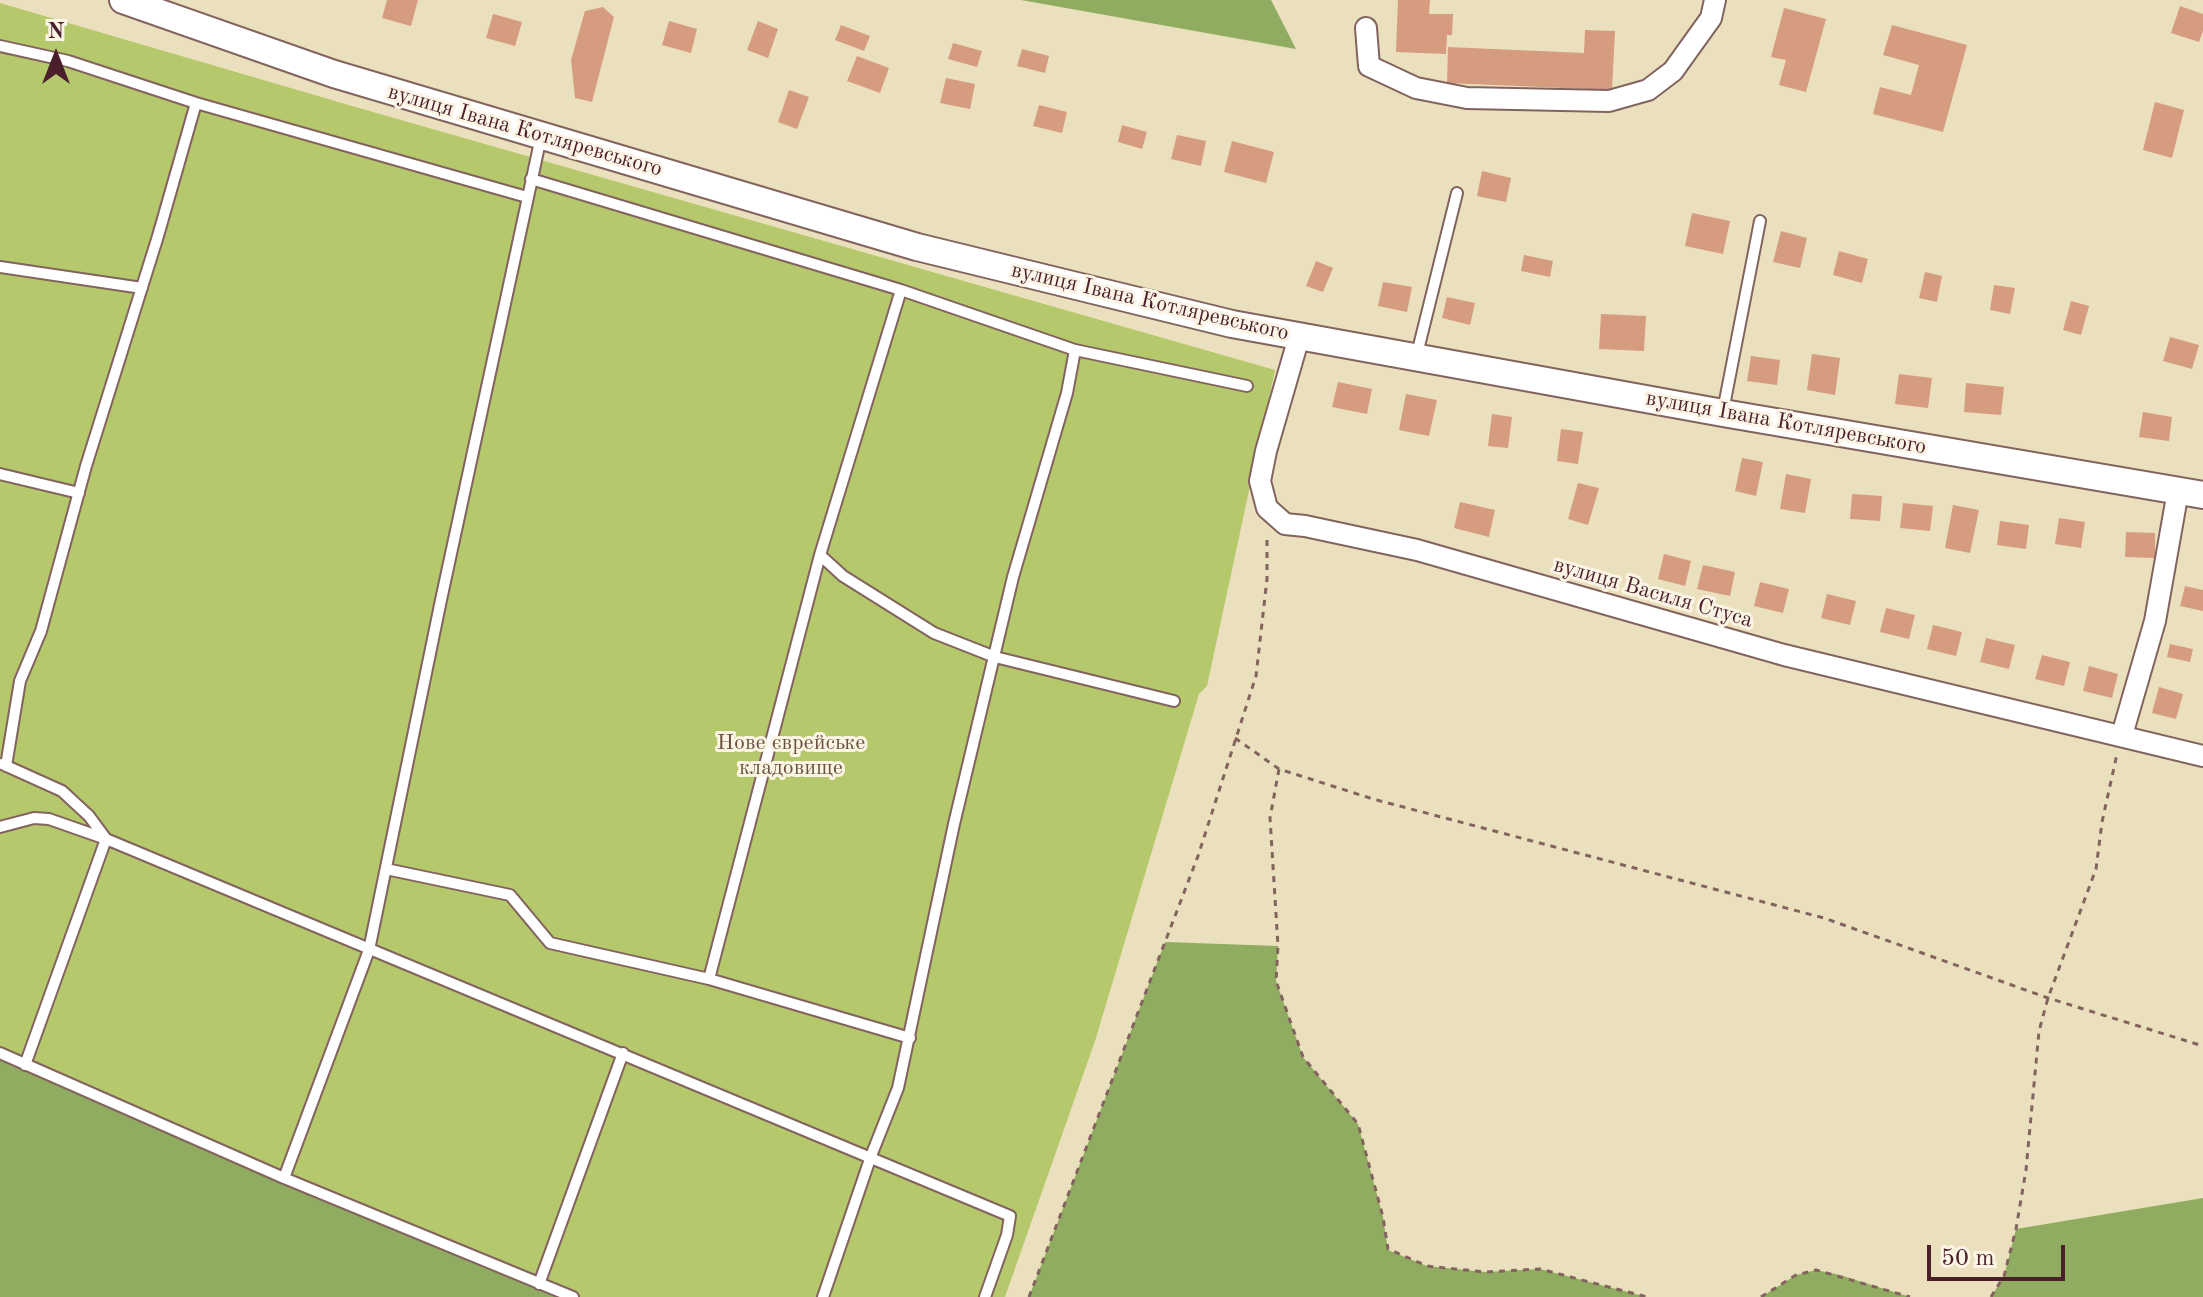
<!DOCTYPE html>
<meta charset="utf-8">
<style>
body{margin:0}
#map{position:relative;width:2203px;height:1297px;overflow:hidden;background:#ebe0bd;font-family:"Old Standard TT",serif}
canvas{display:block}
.north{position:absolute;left:16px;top:16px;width:80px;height:80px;-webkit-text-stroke:6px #fcf5e5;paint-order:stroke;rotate:0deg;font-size:22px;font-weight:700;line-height:32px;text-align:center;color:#4a1f2b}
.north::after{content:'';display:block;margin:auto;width:28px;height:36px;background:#4a1f2b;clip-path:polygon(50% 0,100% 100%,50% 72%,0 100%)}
.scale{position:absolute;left:1927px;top:1245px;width:138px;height:36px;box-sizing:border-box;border:4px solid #4a1f2b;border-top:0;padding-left:10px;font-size:24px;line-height:28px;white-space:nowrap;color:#4a1f2b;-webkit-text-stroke:6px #fcf5e5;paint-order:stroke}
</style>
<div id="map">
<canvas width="2203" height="1297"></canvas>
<div class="north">N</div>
<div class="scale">50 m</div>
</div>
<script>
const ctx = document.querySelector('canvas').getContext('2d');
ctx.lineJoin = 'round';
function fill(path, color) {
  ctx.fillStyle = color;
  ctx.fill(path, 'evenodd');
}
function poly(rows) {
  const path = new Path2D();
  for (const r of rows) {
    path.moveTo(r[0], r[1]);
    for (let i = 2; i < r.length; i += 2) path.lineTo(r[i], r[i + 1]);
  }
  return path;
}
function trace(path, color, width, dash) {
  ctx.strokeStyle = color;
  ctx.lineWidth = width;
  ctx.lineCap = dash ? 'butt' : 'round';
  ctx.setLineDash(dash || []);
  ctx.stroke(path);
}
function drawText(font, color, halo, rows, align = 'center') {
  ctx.font = font + ' "Old Standard TT",serif';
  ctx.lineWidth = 6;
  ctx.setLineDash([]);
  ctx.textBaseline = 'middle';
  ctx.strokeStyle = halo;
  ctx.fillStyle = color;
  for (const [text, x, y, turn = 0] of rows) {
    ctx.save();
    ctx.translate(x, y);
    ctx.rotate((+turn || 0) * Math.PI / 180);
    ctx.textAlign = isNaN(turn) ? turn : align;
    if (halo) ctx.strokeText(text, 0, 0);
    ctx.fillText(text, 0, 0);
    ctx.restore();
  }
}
const green = poly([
 [0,3,359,108,1275,370,1207,686,1199,694,1095,1041,1005,1297,573,1297,0,1053]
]);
const forest = poly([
 [1021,0,1271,0,1296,49,1195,31],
 [1165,942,1278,946,1276,981,1303,1057,1358,1124,1383,1217,1388,1250,1427,1266,1485,1272,1540,1269,1647,1297,1029,1297],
 [0,1053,573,1297,0,1297],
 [2203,1198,2203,1297,1991,1297,2004,1276,2016,1229],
 [1816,1270,1840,1275,1910,1297,1761,1297,1796,1275]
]);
const building = poly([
 [387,0,418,0,411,26,382,18],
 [1398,0,1430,0,1429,14,1453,14,1452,35,1447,35,1446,54,1396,52],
 [2180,6,2203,14,2203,31,2199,42,2171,33],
 [603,7,614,17,592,102,575,98,571,60,585,11],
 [1784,8,1826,19,1806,92,1779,85,1786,60,1771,57],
 [493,14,522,22,515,46,486,38],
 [669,21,697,29,691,53,662,45],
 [758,21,778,29,768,58,747,50],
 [841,25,870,36,864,51,835,40],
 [1892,25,1967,45,1943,132,1873,114,1880,87,1911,95,1919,65,1883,55],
 [1585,30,1615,31,1612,90,1447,83,1448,47,1584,53],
 [953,43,982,51,977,67,948,59],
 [1022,49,1049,56,1045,73,1017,66],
 [857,56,889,68,880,93,847,81],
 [946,78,975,84,970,109,940,103],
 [789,90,809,97,797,129,778,122],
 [2155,102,2184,110,2172,158,2143,150],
 [1039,105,1067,112,1062,133,1033,126],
 [1122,125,1147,132,1142,149,1118,142],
 [1177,135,1206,141,1201,166,1171,159],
 [1232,141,1274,152,1266,183,1224,172],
 [1482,171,1511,178,1506,202,1477,196],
 [1692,213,1730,221,1723,254,1685,246],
 [1781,231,1807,238,1800,268,1773,262],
 [1839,251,1868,259,1862,283,1833,275],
 [1524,255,1553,261,1550,277,1521,271],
 [1316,261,1333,268,1323,292,1306,286],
 [1925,272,1942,276,1937,302,1919,298],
 [1383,282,1412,287,1407,312,1378,306],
 [1994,285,2015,288,2010,314,1990,310],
 [1447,297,1475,303,1470,325,1442,318],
 [2071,301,2089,306,2081,335,2063,330],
 [1601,314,1646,316,1644,351,1599,349],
 [2170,337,2199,345,2192,369,2163,361],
 [1812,354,1840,358,1835,395,1807,390],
 [1751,356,1780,360,1777,385,1747,381],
 [1899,374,1932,378,1928,408,1895,404],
 [1338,382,1372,389,1367,414,1332,407],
 [1966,383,2004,387,2001,415,1964,412],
 [1406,394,1437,400,1429,436,1399,430],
 [2143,412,2172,417,2169,441,2139,437],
 [1492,414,1512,417,1508,448,1488,446],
 [1561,429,1583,432,1578,464,1557,461],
 [1742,458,1763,462,1756,496,1735,491],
 [1786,474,1811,479,1805,513,1780,509],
 [1578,483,1599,488,1588,525,1568,519],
 [1852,494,1882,496,1880,521,1850,519],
 [1460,502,1495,510,1489,537,1454,528],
 [1903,503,1933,506,1930,531,1900,528],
 [1953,505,1979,510,1970,553,1945,548],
 [2059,518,2085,522,2081,548,2055,544],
 [2000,521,2029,525,2026,549,1997,545],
 [2126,532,2155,533,2155,558,2125,557],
 [1664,554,1691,561,1685,586,1658,579],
 [1703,565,1735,572,1730,596,1697,589],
 [1760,582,1789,589,1783,613,1754,606],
 [2185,586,2203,590,2203,611,2180,606],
 [1827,594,1856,601,1850,625,1821,618],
 [1886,608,1915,615,1909,639,1880,632],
 [1933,625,1962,632,1956,656,1927,649],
 [1986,638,2015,645,2009,669,1980,662],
 [2170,644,2193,649,2190,662,2167,657],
 [2042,655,2070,662,2064,686,2035,679],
 [2089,666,2118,674,2112,698,2083,691],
 [2159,687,2183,694,2176,719,2152,713]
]);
const path = poly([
 [1235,738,1279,769,1373,799,1824,918,2048,998,2203,1046],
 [1279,769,1270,818,1278,946,1276,981,1303,1057,1358,1124,1383,1217,1388,1249,1427,1266,1485,1272,1540,1269,1647,1297],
 [1029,1297,1198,856,1256,676,1267,579,1267,534],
 [1761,1297,1796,1275,1816,1270,1910,1297],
 [1991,1297,2004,1276,2016,1229,2026,1170,2039,1031,2048,998,2096,869,2102,822,2117,754]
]);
const service = poly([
 [0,46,68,61,196,103,527,197],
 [531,179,901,290,1075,350,1247,386],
 [0,267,142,288],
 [1416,358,1457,193],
 [1723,411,1760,221],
 [0,474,79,493],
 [820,555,843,576,934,633,995,657,1174,701],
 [2,764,62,791,89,816,106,839,25,1065],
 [6,766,20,681,41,631,86,466,158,236,196,103],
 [0,827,34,818,49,819,106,839,1010,1216,1007,1235,985,1297],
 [386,869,510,895,550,943,709,979,910,1038],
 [709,979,820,555,901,290],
 [0,1053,284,1178,573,1297],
 [284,1178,369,950,441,600,541,137],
 [539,1284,623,1053],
 [823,1297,871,1156,898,1088,954,824,1013,577,1067,393,1075,350]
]);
const minor = poly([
 [1366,28,1369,66,1416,88,1467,98,1609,101,1648,90,1673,71,1711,18,1715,0],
 [1299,337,1266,451,1260,481,1267,508,1285,524,1305,526,1417,550,1784,655,2203,756],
 [2122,735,2155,621,2178,491]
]);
const tertiary = poly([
 [123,0,334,74,917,247,1232,324,1723,413,2203,495]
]);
const streetNames = [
 ["вулиця Івана Котляревського",525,131,16],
 ["вулиця Івана Котляревського",1150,302,13],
 ["вулиця Івана Котляревського",1786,423,10],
 ["вулиця Василя Стуса",1653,593,16]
];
const parkNames = [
 ["Нове єврейське",791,743],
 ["кладовище",791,768]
];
fill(green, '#b6c86c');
fill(forest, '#90ac60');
fill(building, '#d69c80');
trace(service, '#82635e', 14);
trace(minor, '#82635e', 24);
trace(tertiary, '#82635e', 30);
trace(path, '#82635e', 3, [6, 6]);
trace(service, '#fff', 10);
trace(minor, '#fff', 20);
trace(tertiary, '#fff', 26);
drawText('22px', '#4a1f2b', '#fcf5e5', streetNames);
drawText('22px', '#6a523e', '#fcf5e5', parkNames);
</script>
